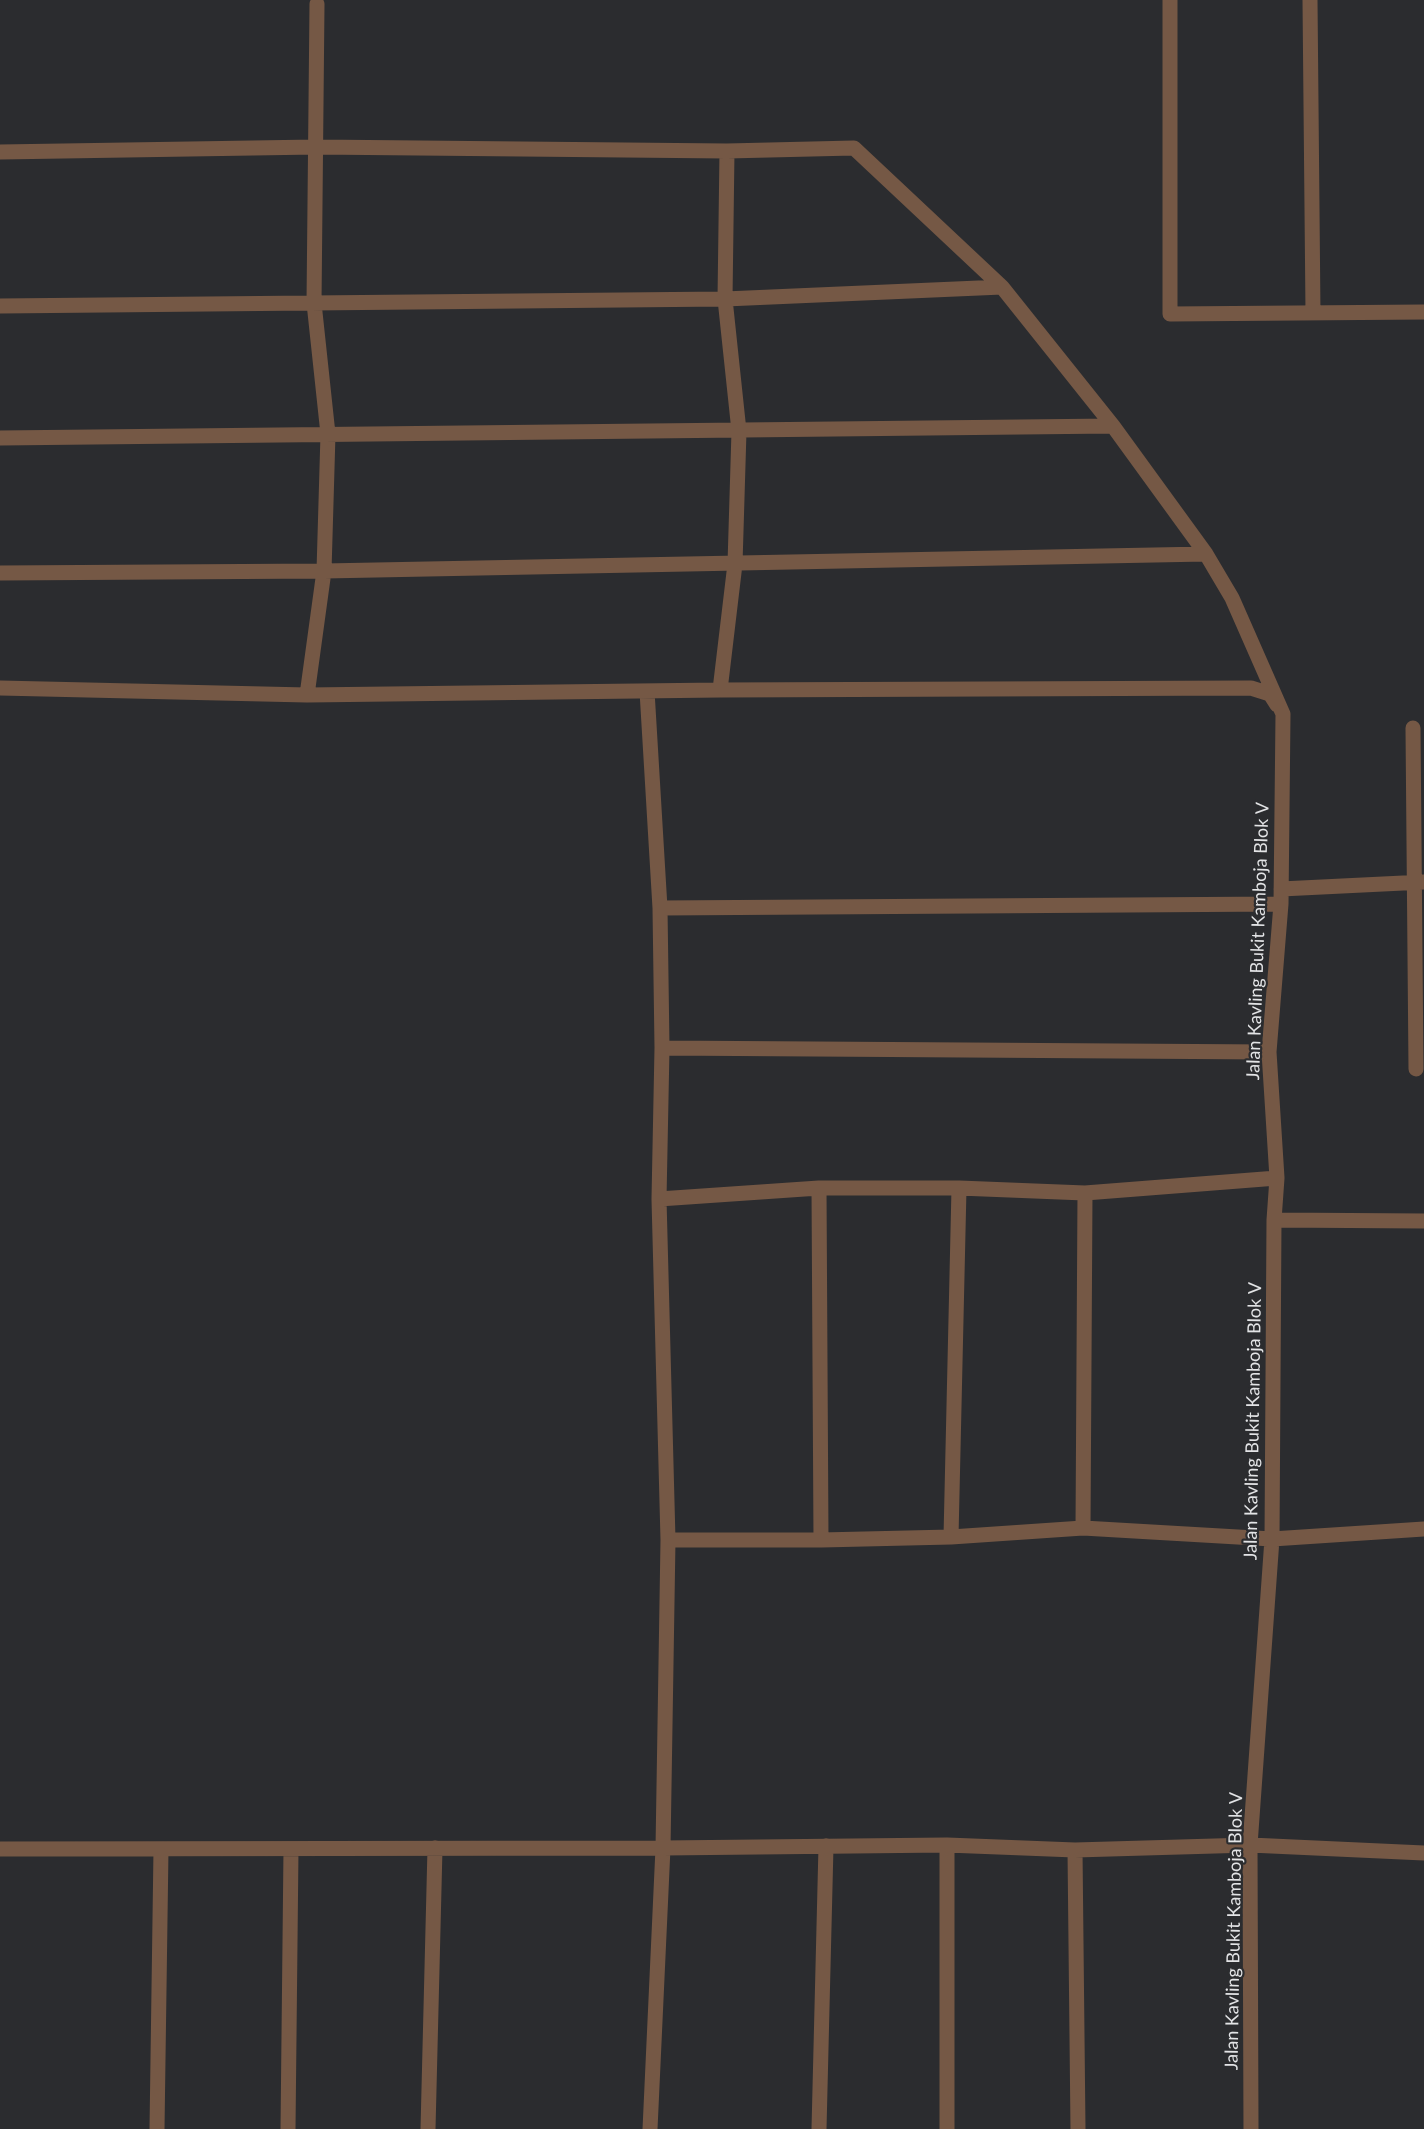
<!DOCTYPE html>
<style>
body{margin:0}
canvas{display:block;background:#2b2c2f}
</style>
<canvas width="1424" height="2129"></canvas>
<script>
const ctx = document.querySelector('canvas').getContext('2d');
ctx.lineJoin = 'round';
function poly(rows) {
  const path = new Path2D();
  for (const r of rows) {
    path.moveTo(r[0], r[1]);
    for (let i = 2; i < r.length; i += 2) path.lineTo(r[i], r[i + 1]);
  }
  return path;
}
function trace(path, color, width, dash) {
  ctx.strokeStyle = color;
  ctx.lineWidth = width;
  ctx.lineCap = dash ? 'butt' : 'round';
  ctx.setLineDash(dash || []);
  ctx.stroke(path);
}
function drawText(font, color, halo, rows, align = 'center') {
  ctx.font = font + ' Lato,sans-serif';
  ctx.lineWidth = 4.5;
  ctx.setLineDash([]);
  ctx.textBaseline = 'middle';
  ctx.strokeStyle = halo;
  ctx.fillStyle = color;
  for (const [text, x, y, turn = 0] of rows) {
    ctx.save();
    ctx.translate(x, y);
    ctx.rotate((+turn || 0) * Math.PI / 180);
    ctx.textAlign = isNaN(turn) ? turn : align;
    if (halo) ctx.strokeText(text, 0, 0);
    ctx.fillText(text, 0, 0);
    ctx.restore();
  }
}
const minor = poly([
 [1170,0,1170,314,1424,312],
 [1310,0,1313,313],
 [0,152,316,147,727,151,854,148,1002,287,1113,426,1206,554,1232,598,1283,714,1281,904,1269,1052,1277,1178,1274,1220,1272,1539,1250,1845,1251,2129],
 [0,306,725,299,1002,287],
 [0,438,1113,426],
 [0,573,324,571,1206,554],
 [0,688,307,695,720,690,1251,688,1270,694,1277,705],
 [720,690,735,564,739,431,725,299,727,151],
 [647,691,660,908,662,1048,659,1199,668,1540,663,1848,650,2129],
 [307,695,324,571,328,434,314,303,317,4],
 [1413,728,1416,1069],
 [1281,889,1424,882],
 [660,908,1281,904],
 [662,1048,1269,1052],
 [819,1188,821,1540],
 [659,1199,819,1188,959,1188,1085,1193,1277,1178],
 [1274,1220,1424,1221],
 [1083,1528,1085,1193],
 [951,1537,959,1188],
 [668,1540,821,1540,951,1537,1083,1528,1272,1539,1424,1529],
 [0,1849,663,1848,947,1845,1075,1850,1250,1845,1424,1853],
 [1075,1850,1078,2129],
 [157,2129,161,1849],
 [288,2129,291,1849],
 [428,2129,435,1848],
 [819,2129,826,1846],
 [947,2129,947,1845]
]);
const streetNames = [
 ["Jalan Kavling Bukit Kamboja Blok V",1258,941,-88],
 ["Jalan Kavling Bukit Kamboja Blok V",1253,1421,-89],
 ["Jalan Kavling Bukit Kamboja Blok V",1234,1931,-89]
];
trace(minor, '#755845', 15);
drawText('18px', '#e3e4e6', '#2b2c2f', streetNames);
</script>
